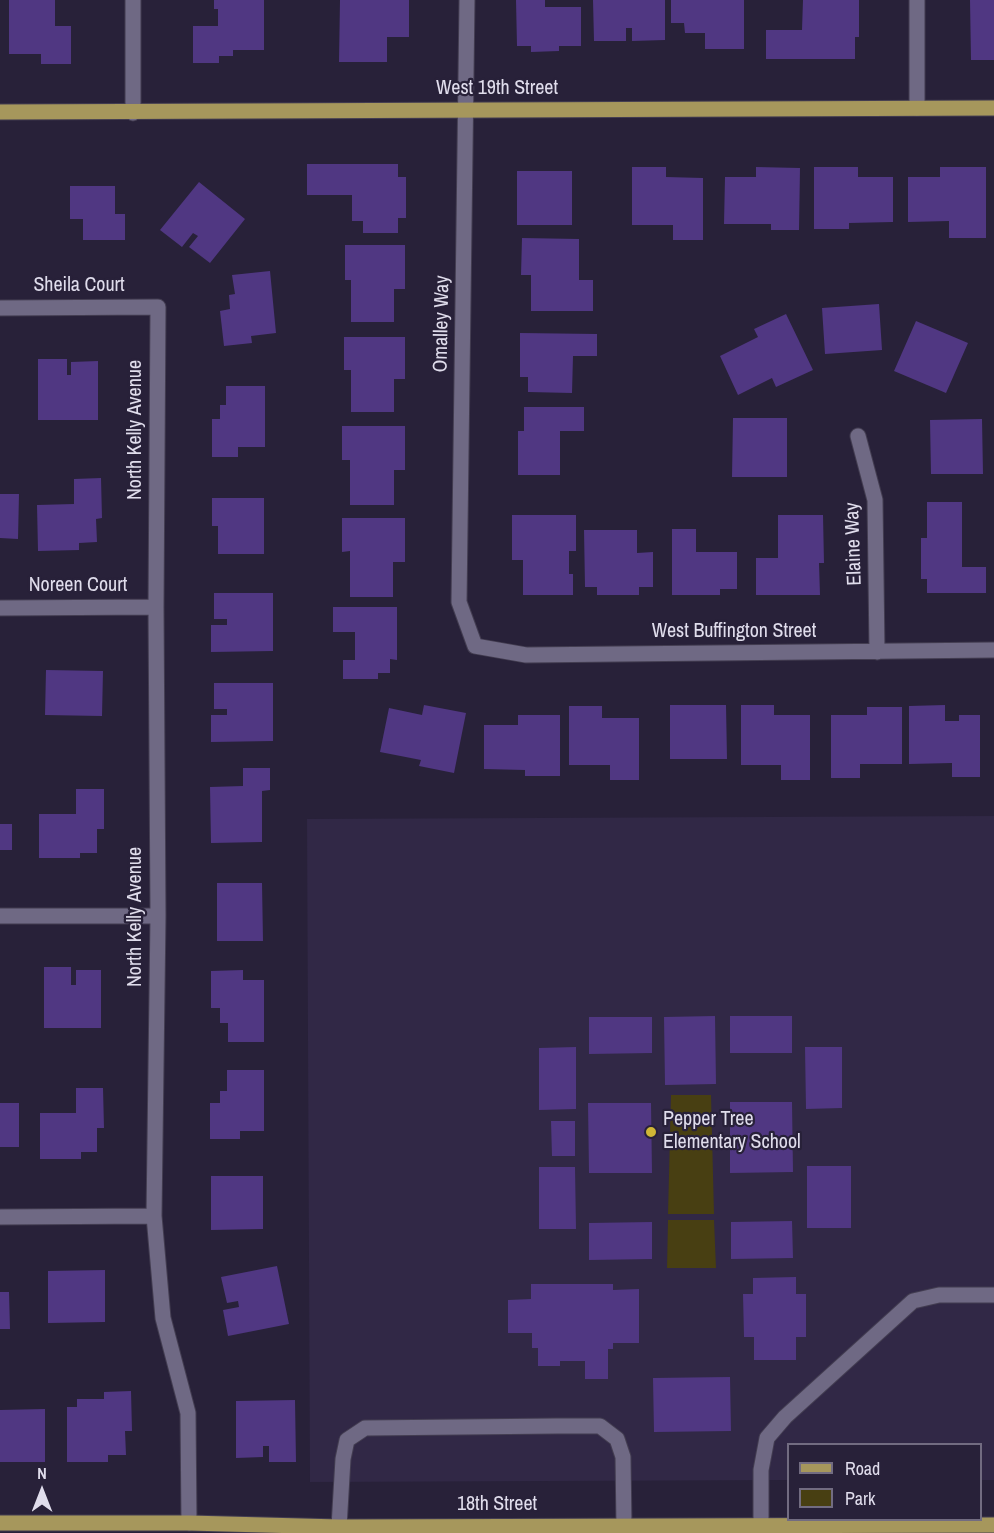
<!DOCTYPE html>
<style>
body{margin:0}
#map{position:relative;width:994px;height:1533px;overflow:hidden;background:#282139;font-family:"Archivo Narrow",sans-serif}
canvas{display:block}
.legend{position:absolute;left:787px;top:1443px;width:195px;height:78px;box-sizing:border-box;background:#282139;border:2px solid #726c81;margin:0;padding:8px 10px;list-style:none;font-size:18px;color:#e0ddec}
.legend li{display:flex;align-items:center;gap:12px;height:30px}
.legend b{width:30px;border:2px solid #726c81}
.north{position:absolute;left:12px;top:1461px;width:60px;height:60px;-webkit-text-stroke:4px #282139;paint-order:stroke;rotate:0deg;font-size:16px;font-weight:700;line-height:24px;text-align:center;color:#e0ddec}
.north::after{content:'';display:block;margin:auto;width:21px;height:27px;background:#e0ddec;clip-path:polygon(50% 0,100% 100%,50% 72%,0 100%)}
</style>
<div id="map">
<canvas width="994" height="1533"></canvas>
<ul class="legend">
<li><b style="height:8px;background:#a6975c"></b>Road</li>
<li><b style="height:16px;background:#483f12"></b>Park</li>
</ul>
<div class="north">N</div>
</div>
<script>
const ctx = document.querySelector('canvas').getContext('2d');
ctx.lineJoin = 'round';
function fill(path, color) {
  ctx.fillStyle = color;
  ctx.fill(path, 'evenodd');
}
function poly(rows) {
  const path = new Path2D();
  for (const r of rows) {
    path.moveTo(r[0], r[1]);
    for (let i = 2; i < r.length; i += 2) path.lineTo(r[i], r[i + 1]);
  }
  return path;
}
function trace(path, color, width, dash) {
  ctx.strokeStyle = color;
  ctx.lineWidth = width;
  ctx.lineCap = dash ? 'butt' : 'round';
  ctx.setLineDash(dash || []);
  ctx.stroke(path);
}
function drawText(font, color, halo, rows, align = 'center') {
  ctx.font = font + ' "Archivo Narrow",sans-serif';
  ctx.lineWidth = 4.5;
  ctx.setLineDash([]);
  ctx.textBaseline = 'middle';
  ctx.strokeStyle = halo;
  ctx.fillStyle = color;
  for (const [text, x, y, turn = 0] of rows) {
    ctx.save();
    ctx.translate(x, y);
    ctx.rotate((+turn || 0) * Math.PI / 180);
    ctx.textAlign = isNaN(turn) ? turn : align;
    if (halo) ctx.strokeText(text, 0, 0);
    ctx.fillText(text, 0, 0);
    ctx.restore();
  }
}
const built = poly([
 [994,816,994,1480,981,1480,980,1444,788,1444,788,1480,310,1482,307,819]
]);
const green = poly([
 [671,1095,711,1095,714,1214,668,1214],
 [668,1220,714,1220,716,1268,667,1268]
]);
const building = poly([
 [9,0,55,0,55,26,71,26,71,64,41,64,41,54,9,54],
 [214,0,264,0,264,50,233,50,233,56,219,56,219,63,193,63,193,26,218,26,218,9,214,9],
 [340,0,409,0,409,37,387,37,387,62,339,62],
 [516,0,545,0,545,7,581,7,581,46,559,46,559,51,531,52,531,46,517,46],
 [593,0,665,0,665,40,632,41,632,28,626,28,626,41,594,41],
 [671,0,744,0,744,49,705,49,705,33,685,33,684,23,671,23],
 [803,0,859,0,859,37,855,37,855,59,766,59,766,30,802,30],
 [970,0,994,0,994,60,971,60],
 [307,164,398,164,398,177,406,177,406,218,398,218,398,233,363,233,363,221,352,221,352,195,307,195],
 [632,167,666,167,666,177,703,178,703,240,673,240,673,225,632,225],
 [756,167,800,168,799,230,771,230,771,224,724,224,725,177,756,177],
 [814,167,858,167,858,177,893,177,893,222,849,223,849,229,814,229],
 [940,167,986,167,986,238,949,238,949,221,908,222,908,177,940,177],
 [517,171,572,171,572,225,517,225],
 [199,182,245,219,210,263,189,247,198,236,193,233,182,247,160,230],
 [70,186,115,186,115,214,125,214,125,240,83,240,83,219,70,219],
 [522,238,579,239,579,280,593,280,593,311,531,311,531,275,521,275],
 [345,245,405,245,405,289,394,289,394,322,351,322,351,280,345,280],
 [270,271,276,333,251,336,252,343,224,346,220,311,230,309,229,295,235,294,232,275],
 [879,304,882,350,825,354,822,308],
 [786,314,813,370,776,387,772,378,738,395,720,356,758,337,754,329],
 [916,321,968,343,946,393,894,371],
 [520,333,597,334,597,356,573,356,572,393,528,392,528,377,520,377],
 [344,337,405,337,405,379,394,379,394,412,351,412,351,370,344,370],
 [38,359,67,359,67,375,71,375,71,362,98,361,98,420,38,420],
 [226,386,265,386,265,447,238,447,238,457,212,457,212,419,220,419,220,405,226,405],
 [524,407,584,407,584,431,560,431,560,475,518,475,518,431,524,431],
 [733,418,787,418,787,477,732,477],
 [982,419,983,474,931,474,930,420],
 [342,426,405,426,405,470,394,470,394,505,350,505,350,460,342,460],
 [101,478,102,518,96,519,97,542,79,543,79,550,38,551,37,505,74,504,74,479],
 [0,494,19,494,18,539,0,538],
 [212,498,264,498,264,554,218,554,218,526,212,526],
 [927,502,962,502,962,567,986,567,986,593,927,593,927,579,921,579,921,538,927,538],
 [512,515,576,515,576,551,569,551,569,574,573,574,573,595,523,595,523,560,512,560],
 [778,515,823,515,824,563,819,563,820,595,756,595,756,558,778,558],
 [342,518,405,518,405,562,393,562,393,597,350,597,350,551,342,552],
 [672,529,696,529,696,552,737,552,737,589,720,589,720,595,672,595],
 [584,530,637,530,637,553,653,552,653,587,639,587,639,595,597,595,597,587,585,587],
 [214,593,273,593,273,651,211,652,211,625,227,625,227,619,214,619],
 [333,607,397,607,397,660,390,659,390,673,378,673,378,679,343,679,343,660,355,660,355,632,333,632],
 [46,670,103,671,102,716,45,715],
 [214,683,273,683,273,741,211,742,211,715,227,715,227,709,214,709],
 [424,705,466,713,454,773,419,766,421,760,380,752,389,708,422,715],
 [670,705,726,705,727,759,670,759],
 [741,705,774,705,774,715,810,715,810,780,781,780,781,765,741,765],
 [945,705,945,721,959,721,959,715,980,715,980,777,952,777,952,763,909,764,909,706],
 [569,706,602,706,602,718,639,718,639,780,610,780,610,765,569,765],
 [867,707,902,707,902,764,860,764,860,778,831,778,831,715,867,715],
 [518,715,560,715,560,776,525,776,525,770,484,769,484,725,518,725],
 [243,768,270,768,270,790,262,791,262,842,211,843,210,787,243,786],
 [76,789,104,789,104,829,97,829,97,853,80,853,80,858,39,858,39,814,76,814],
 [0,824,12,824,12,850,0,850],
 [217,883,262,883,263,941,217,941],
 [44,967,71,967,71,985,76,985,76,970,101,970,101,1028,44,1028],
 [243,970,243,980,264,980,264,1042,228,1042,228,1023,220,1023,220,1008,211,1008,211,971],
 [715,1016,716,1084,665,1085,664,1017],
 [730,1016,792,1016,792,1053,730,1053],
 [589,1017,652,1017,652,1053,589,1054],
 [576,1047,576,1109,539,1110,539,1048],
 [805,1047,842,1047,842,1108,806,1109],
 [227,1070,264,1070,264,1131,240,1131,240,1139,210,1139,210,1103,220,1103,220,1091,227,1091],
 [76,1088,103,1088,104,1128,97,1128,97,1152,81,1152,81,1159,40,1159,40,1113,76,1113],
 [730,1102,792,1102,793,1172,730,1173],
 [0,1103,19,1103,19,1147,0,1147],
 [588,1103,651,1103,652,1173,589,1173],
 [551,1121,575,1121,575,1156,552,1156],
 [807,1166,851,1166,851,1228,807,1228],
 [539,1167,575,1167,576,1229,539,1229],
 [211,1176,263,1176,263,1229,211,1230],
 [792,1221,793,1258,731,1259,731,1222],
 [652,1222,652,1259,589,1260,589,1223],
 [277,1266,289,1324,228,1336,223,1310,239,1307,238,1301,227,1303,221,1277],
 [105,1270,105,1322,48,1323,48,1271],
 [796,1277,796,1294,806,1294,806,1337,796,1337,796,1360,754,1360,754,1337,744,1337,743,1294,753,1294,753,1278],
 [531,1284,613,1284,613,1290,639,1289,639,1343,613,1343,613,1349,608,1349,608,1379,585,1379,585,1361,560,1361,560,1366,538,1366,538,1348,532,1348,532,1333,508,1333,508,1300,531,1299],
 [0,1292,9,1292,10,1329,0,1329],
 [730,1377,731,1431,654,1432,653,1378],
 [131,1391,132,1431,125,1431,126,1455,108,1455,108,1462,67,1462,67,1407,77,1407,77,1399,104,1399,104,1392],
 [295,1400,296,1462,269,1462,269,1446,263,1446,263,1457,236,1458,236,1401],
 [45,1409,45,1462,0,1462,0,1410]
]);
const minor = poly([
 [467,0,459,602,475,646,526,655,994,650],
 [917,108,917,0],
 [133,113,133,0],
 [0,308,158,307,156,607,158,916,154,1216,163,1318,188,1413,189,1523],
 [858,436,875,500,877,652],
 [0,608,156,607],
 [0,916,158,916],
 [0,1217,154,1216],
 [761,1526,761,1470,767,1438,785,1417,913,1301,939,1295,994,1295],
 [339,1527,343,1459,347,1440,365,1428,557,1426,600,1426,617,1439,623,1457,624,1526]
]);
const major = poly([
 [0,112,994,108],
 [0,1523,189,1523,339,1527,994,1525]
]);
const markers = [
 [651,1132,6,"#d0b736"]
];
const streetNames = [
 ["West 19th Street",497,89],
 ["Sheila Court",79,286],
 ["Omalley Way",442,324,-89],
 ["North Kelly Avenue",136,430,-90],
 ["Elaine Way",854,544,-92],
 ["Noreen Court",78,586],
 ["West Buffington Street",734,632],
 ["North Kelly Avenue",136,917,-90],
 ["18th Street",497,1505]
];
const poiNames = [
 ["Pepper Tree",663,1120],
 ["Elementary School",663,1143]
];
fill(built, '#312846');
fill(green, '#483f12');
fill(building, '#503782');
trace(minor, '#433d51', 17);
trace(major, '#433d51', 17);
trace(minor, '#6f6984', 15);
trace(major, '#a6975c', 15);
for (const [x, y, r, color] of markers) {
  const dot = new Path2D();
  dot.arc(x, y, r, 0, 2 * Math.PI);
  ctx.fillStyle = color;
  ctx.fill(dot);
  trace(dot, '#282139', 2);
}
drawText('20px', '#e0ddec', '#282139', streetNames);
drawText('20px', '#e0ddec', '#282139', poiNames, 'left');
</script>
